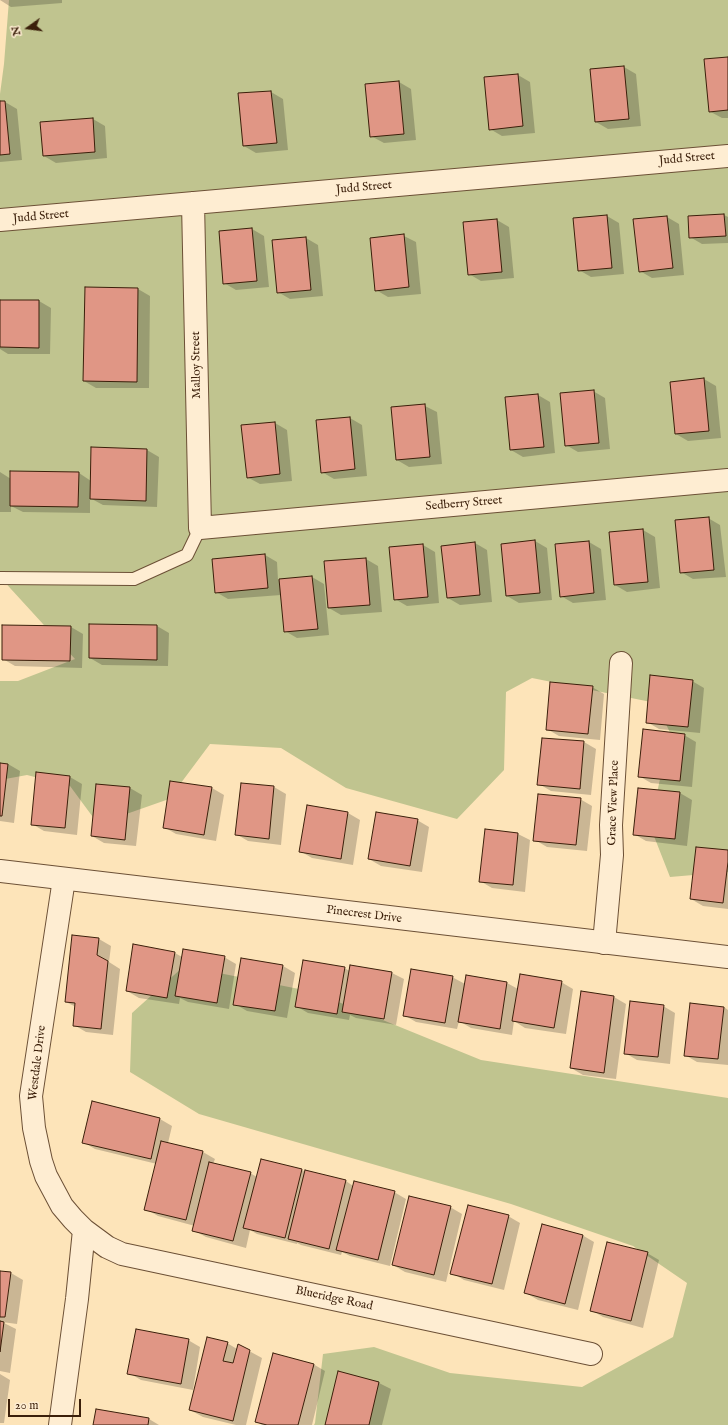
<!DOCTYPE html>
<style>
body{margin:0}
#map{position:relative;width:728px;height:1425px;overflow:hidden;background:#fde4b9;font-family:"IM FELL English",serif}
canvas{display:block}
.north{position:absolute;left:8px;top:8px;width:40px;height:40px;-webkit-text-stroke:3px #feedd2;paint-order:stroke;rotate:256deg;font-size:11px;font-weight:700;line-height:16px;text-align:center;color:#3b1f0a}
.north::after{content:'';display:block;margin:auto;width:14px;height:18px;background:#3b1f0a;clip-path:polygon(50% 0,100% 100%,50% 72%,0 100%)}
.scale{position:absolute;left:8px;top:1399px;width:73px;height:18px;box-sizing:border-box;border:2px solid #3b1f0a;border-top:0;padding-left:5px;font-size:12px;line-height:14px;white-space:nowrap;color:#3b1f0a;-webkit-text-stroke:3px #feedd2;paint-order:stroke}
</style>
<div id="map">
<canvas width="728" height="1425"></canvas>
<div class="north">N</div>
<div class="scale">20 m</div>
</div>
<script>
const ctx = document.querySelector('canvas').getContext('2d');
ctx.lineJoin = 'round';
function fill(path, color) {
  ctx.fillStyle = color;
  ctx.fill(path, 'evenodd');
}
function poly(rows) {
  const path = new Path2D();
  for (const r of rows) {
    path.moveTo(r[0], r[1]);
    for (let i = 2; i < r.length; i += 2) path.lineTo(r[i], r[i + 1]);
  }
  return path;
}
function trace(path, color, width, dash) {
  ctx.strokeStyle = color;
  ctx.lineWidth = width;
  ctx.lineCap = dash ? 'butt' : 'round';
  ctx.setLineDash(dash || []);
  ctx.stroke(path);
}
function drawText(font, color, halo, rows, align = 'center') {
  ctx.font = font + ' "IM FELL English",serif';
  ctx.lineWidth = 4;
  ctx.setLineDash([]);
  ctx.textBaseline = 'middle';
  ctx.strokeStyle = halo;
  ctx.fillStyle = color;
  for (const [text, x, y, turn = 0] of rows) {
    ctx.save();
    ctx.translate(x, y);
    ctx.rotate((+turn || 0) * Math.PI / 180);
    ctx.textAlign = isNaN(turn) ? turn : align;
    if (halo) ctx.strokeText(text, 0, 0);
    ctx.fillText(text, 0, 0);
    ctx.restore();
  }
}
const green = poly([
 [9,0,728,0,728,872,670,877,650,826,660,779,673,739,656,703,532,678,506,692,504,770,457,819,346,788,281,748,210,744,169,799,98,824,70,786,27,775,0,780,0,681,18,681,75,659,0,577,0,94,4,64],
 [184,966,314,992,481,1060,728,1098,728,1425,314,1425,315,1423,323,1354,374,1347,450,1373,582,1387,673,1337,687,1283,633,1246,511,1204,199,1114,130,1072,132,1013]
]);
const shadow = poly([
 [0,0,62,0,62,3,11,7],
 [728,58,728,118,722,118,709,111],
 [624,67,636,74,641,126,608,129,596,122],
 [518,75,530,82,535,133,502,136,490,129],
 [399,82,411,89,416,140,384,143,371,136],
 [271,92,283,99,288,150,256,153,244,146,239,94],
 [0,102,5,102,17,109,22,160,0,162],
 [93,119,105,126,107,158,56,163,44,156],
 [724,215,728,217,728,243,702,244,690,237],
 [607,216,619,223,624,274,591,277,579,270],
 [667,217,679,224,684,275,652,278,640,271,634,220],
 [497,220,509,227,514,278,481,281,469,274],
 [252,229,264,236,269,287,236,290,224,283],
 [404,236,416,242,421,294,388,297,376,290],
 [306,238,318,245,323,296,290,299,278,292],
 [138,289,150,296,149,388,96,388,84,381],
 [0,301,39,301,51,308,50,354,8,354,0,349],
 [704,379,716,386,721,438,688,441,676,434],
 [593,391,605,398,610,449,578,452,566,445],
 [538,395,550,402,555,453,523,457,511,450,506,398],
 [425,406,437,412,442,464,409,467,397,460],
 [350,418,362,425,367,476,334,479,322,472],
 [275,423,287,430,292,481,260,484,247,477],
 [147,450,159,457,157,507,103,505,90,498,90,513,23,512,11,506,11,512,0,512,0,472,11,479,79,473,91,481],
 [708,518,720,525,726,577,693,579,681,572],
 [643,530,655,537,660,588,627,592,615,585,610,533],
 [535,541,547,548,552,600,519,603,507,596],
 [589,542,601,549,606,600,573,603,561,596],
 [475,543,487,550,492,602,460,605,448,598,443,547],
 [423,545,435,552,439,603,407,606,395,599],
 [265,555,277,562,278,580,312,577,324,584,329,635,297,638,285,631,281,595,228,599,216,592],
 [366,559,378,566,382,612,341,615,329,608],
 [157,626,169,633,168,666,102,665,90,658],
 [71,627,83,634,82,668,15,666,3,659],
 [692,681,704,688,700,733,659,729,647,722],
 [592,687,604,694,600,740,559,736,547,729],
 [684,735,696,742,692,787,651,783,639,776],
 [584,742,596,749,591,795,551,791,539,784],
 [0,764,8,764,20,771,14,823,0,821],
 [37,773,70,777,82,784,77,835,44,831,32,824],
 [242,784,274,787,286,794,281,845,248,841,236,834],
 [97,785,130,788,142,795,136,846,104,843,92,836],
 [212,788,224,795,216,841,176,834,164,827],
 [639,789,680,793,692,800,687,846,646,841,634,834],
 [580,799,592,806,587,851,547,847,535,840],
 [348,813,360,820,353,865,312,858,300,851],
 [417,820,429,827,422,872,381,866,369,859],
 [486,830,518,834,530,840,525,892,492,888,480,881],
 [728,851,728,909,703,906,691,899],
 [99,939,111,946,109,962,120,969,113,1035,86,1032,74,1025,76,1007,66,1002],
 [175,953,182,957,224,957,236,964,229,1009,188,1002,180,998,179,1004,139,998,127,991],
 [283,966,295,973,287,1018,247,1011,235,1004],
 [344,968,350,971,392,973,404,979,396,1025,356,1018,350,1015,349,1020,308,1013,296,1006],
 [466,976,507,983,518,989,561,982,573,989,566,1034,525,1028,514,1021,512,1035,471,1028,459,1021,457,1029,416,1022,404,1015,452,977,465,984],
 [582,992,614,997,626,1004,616,1079,583,1075,571,1068],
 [663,1006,675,1013,670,1064,637,1060,625,1053],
 [724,1007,728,1010,728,1065,697,1062,685,1055],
 [93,1103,160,1119,172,1126,168,1143,203,1152,215,1159,213,1164,250,1173,257,1177,261,1160,302,1170,305,1172,346,1181,353,1186,394,1192,406,1199,390,1266,350,1256,342,1252,341,1255,301,1245,297,1243,297,1244,257,1234,250,1230,246,1248,206,1237,193,1230,195,1226,158,1216,146,1209,157,1164,95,1149,83,1142],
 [450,1207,462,1214,446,1282,405,1272,393,1265],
 [508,1216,520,1223,504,1290,464,1280,452,1273],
 [582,1235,594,1242,578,1310,538,1300,526,1293],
 [647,1253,659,1260,643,1328,603,1317,591,1310],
 [0,1272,11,1273,23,1280,17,1324,2,1322,16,1329,10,1373,0,1371],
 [188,1340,200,1347,193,1390,141,1380,129,1373],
 [227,1343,237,1349,238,1345,262,1358,246,1425,236,1425,203,1417,190,1410],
 [313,1364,325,1371,312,1425,262,1425,257,1422],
 [339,1373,379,1383,391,1389,382,1425,326,1425],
 [0,1374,10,1380,4,1423,0,1423],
 [149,1419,159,1425,94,1425]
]);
const building = poly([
 [728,57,728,110,709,112,704,59,728,57],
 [624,66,629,119,595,122,590,69,624,66],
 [518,74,523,126,489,130,484,77,518,74],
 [399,81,404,134,370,137,365,84,399,81],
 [271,91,277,143,243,146,238,93,271,91],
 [0,101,5,101,10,154,0,155,0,101],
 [93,118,95,152,43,156,40,122,93,118],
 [724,214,726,236,689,238,688,216,724,214],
 [607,215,612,268,578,271,573,218,607,215],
 [667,216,673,268,639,272,633,219,667,216],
 [497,219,502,272,468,275,463,222,497,219],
 [252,228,257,281,223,284,219,231,252,228],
 [404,234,409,287,375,291,370,238,404,234],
 [306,237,311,290,277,293,272,240,306,237],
 [85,287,138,288,137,382,83,381,85,287],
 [0,300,39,300,39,348,0,347,0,300],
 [704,378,709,431,675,434,670,382,704,378],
 [594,390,599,443,565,446,560,393,594,390],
 [538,394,544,447,510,450,505,397,538,394],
 [425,404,430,457,396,460,391,407,425,404],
 [350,417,355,469,321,473,316,420,350,417],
 [275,422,280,474,247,478,241,425,275,422],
 [91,447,147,449,146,501,90,499,91,447],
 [10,471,79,472,78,507,10,506,10,471],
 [709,517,714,570,680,573,675,520,709,517],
 [643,529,648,582,614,585,609,532,643,529],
 [535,540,540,593,506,596,501,544,535,540],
 [589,541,594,593,560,597,555,544,589,541],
 [475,542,480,595,447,598,441,546,475,542],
 [423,544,428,597,394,600,389,547,423,544],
 [265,554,268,588,215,593,212,559,265,554],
 [366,558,370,605,328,608,324,561,366,558],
 [312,576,318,629,284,632,279,579,312,576],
 [89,624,157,625,157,660,89,658,89,624],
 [2,625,71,626,70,661,2,660,2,625],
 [650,675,693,680,688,727,646,723,650,675],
 [550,682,593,686,588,734,546,730,550,682],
 [643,729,685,734,680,781,638,777,643,729],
 [542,738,584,741,580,789,537,785,542,738],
 [0,763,8,764,2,816,0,816,0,763],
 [36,772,70,776,65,828,31,825,36,772],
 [170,781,212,787,204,835,163,828,170,781],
 [241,783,274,786,269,839,235,835,241,783],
 [96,784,130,787,125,840,91,836,96,784],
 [638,788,680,792,675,839,633,835,638,788],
 [538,794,581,798,576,845,533,841,538,794],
 [307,805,348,812,341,859,299,852,307,805],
 [376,812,418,819,410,866,368,859,376,812],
 [485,829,518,833,513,885,479,882,485,829],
 [696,847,728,850,728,862,723,903,690,899,696,847],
 [72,935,99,938,97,955,108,961,101,1029,73,1026,75,1003,65,1002,72,935],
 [133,944,175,952,167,998,126,991,133,944],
 [183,949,225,956,217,1003,175,996,183,949],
 [241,958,283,965,275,1011,233,1005,241,958],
 [303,960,345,967,337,1014,295,1007,303,960],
 [350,965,392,972,384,1019,342,1012,350,965],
 [411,969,453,976,445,1023,403,1016,411,969],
 [520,974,562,981,554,1028,512,1021,520,974],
 [466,975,507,982,500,1029,458,1022,466,975],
 [581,991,614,996,604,1073,570,1068,581,991],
 [630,1001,664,1005,658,1057,624,1054,630,1001],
 [690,1003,724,1007,718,1059,684,1056,690,1003],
 [92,1101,160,1118,151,1159,82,1143,92,1101],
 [161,1141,203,1151,186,1220,144,1210,161,1141],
 [261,1159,302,1169,285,1238,243,1228,261,1159],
 [209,1162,251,1172,233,1241,192,1231,209,1162],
 [305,1170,346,1180,329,1249,288,1239,305,1170],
 [354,1181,395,1191,378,1260,336,1250,354,1181],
 [409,1196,451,1206,434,1275,392,1265,409,1196],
 [468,1205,509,1215,492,1284,450,1274,468,1205],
 [542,1224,583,1235,565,1304,524,1293,542,1224],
 [607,1242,648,1252,631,1321,590,1311,607,1242],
 [0,1271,11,1272,5,1317,0,1317,0,1271],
 [0,1321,4,1322,0,1352,0,1321],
 [136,1329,189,1339,181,1384,127,1374,136,1329],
 [207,1337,228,1342,223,1361,233,1363,238,1344,250,1350,233,1421,189,1410,207,1337],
 [273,1353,314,1364,298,1425,267,1425,255,1422,273,1353],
 [338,1371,379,1382,369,1425,325,1425,338,1371],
 [96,1409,149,1418,148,1425,93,1425,96,1409]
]);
const service = poly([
 [0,578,134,579,187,555,200,528]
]);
const minor = poly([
 [193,203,200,528,728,480],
 [0,220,728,156],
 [604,943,612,855,611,825,621,663],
 [84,1230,107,1247,122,1254,591,1354],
 [60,1425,77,1299,84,1230,73,1219,62,1206,46,1176,41,1161,34,1128,31,1096,64,879]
]);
const tertiary = poly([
 [0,871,728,957]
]);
const streetNames = [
 ["Judd Street",687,159,-5],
 ["Judd Street",364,188,-5],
 ["Judd Street",41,217,-5],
 ["Malloy Street",197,365,-91],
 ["Sedberry Street",464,504,-5],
 ["Grace View Place",614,803,-88],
 ["Pinecrest Drive",364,915,7],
 ["Westdale Drive",38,1063,-83],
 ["Blueridge Road",334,1299,12]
];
fill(green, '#c0c48f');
fill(shadow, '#0003');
fill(building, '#e09685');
trace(building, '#3b1f0a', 1);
trace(service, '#6c5036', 14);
trace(minor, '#6c5036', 24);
trace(tertiary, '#6c5036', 24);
trace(service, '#feedd2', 12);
trace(minor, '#feedd2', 22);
trace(tertiary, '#feedd2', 22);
drawText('12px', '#3b1f0a', '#feedd2', streetNames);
</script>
